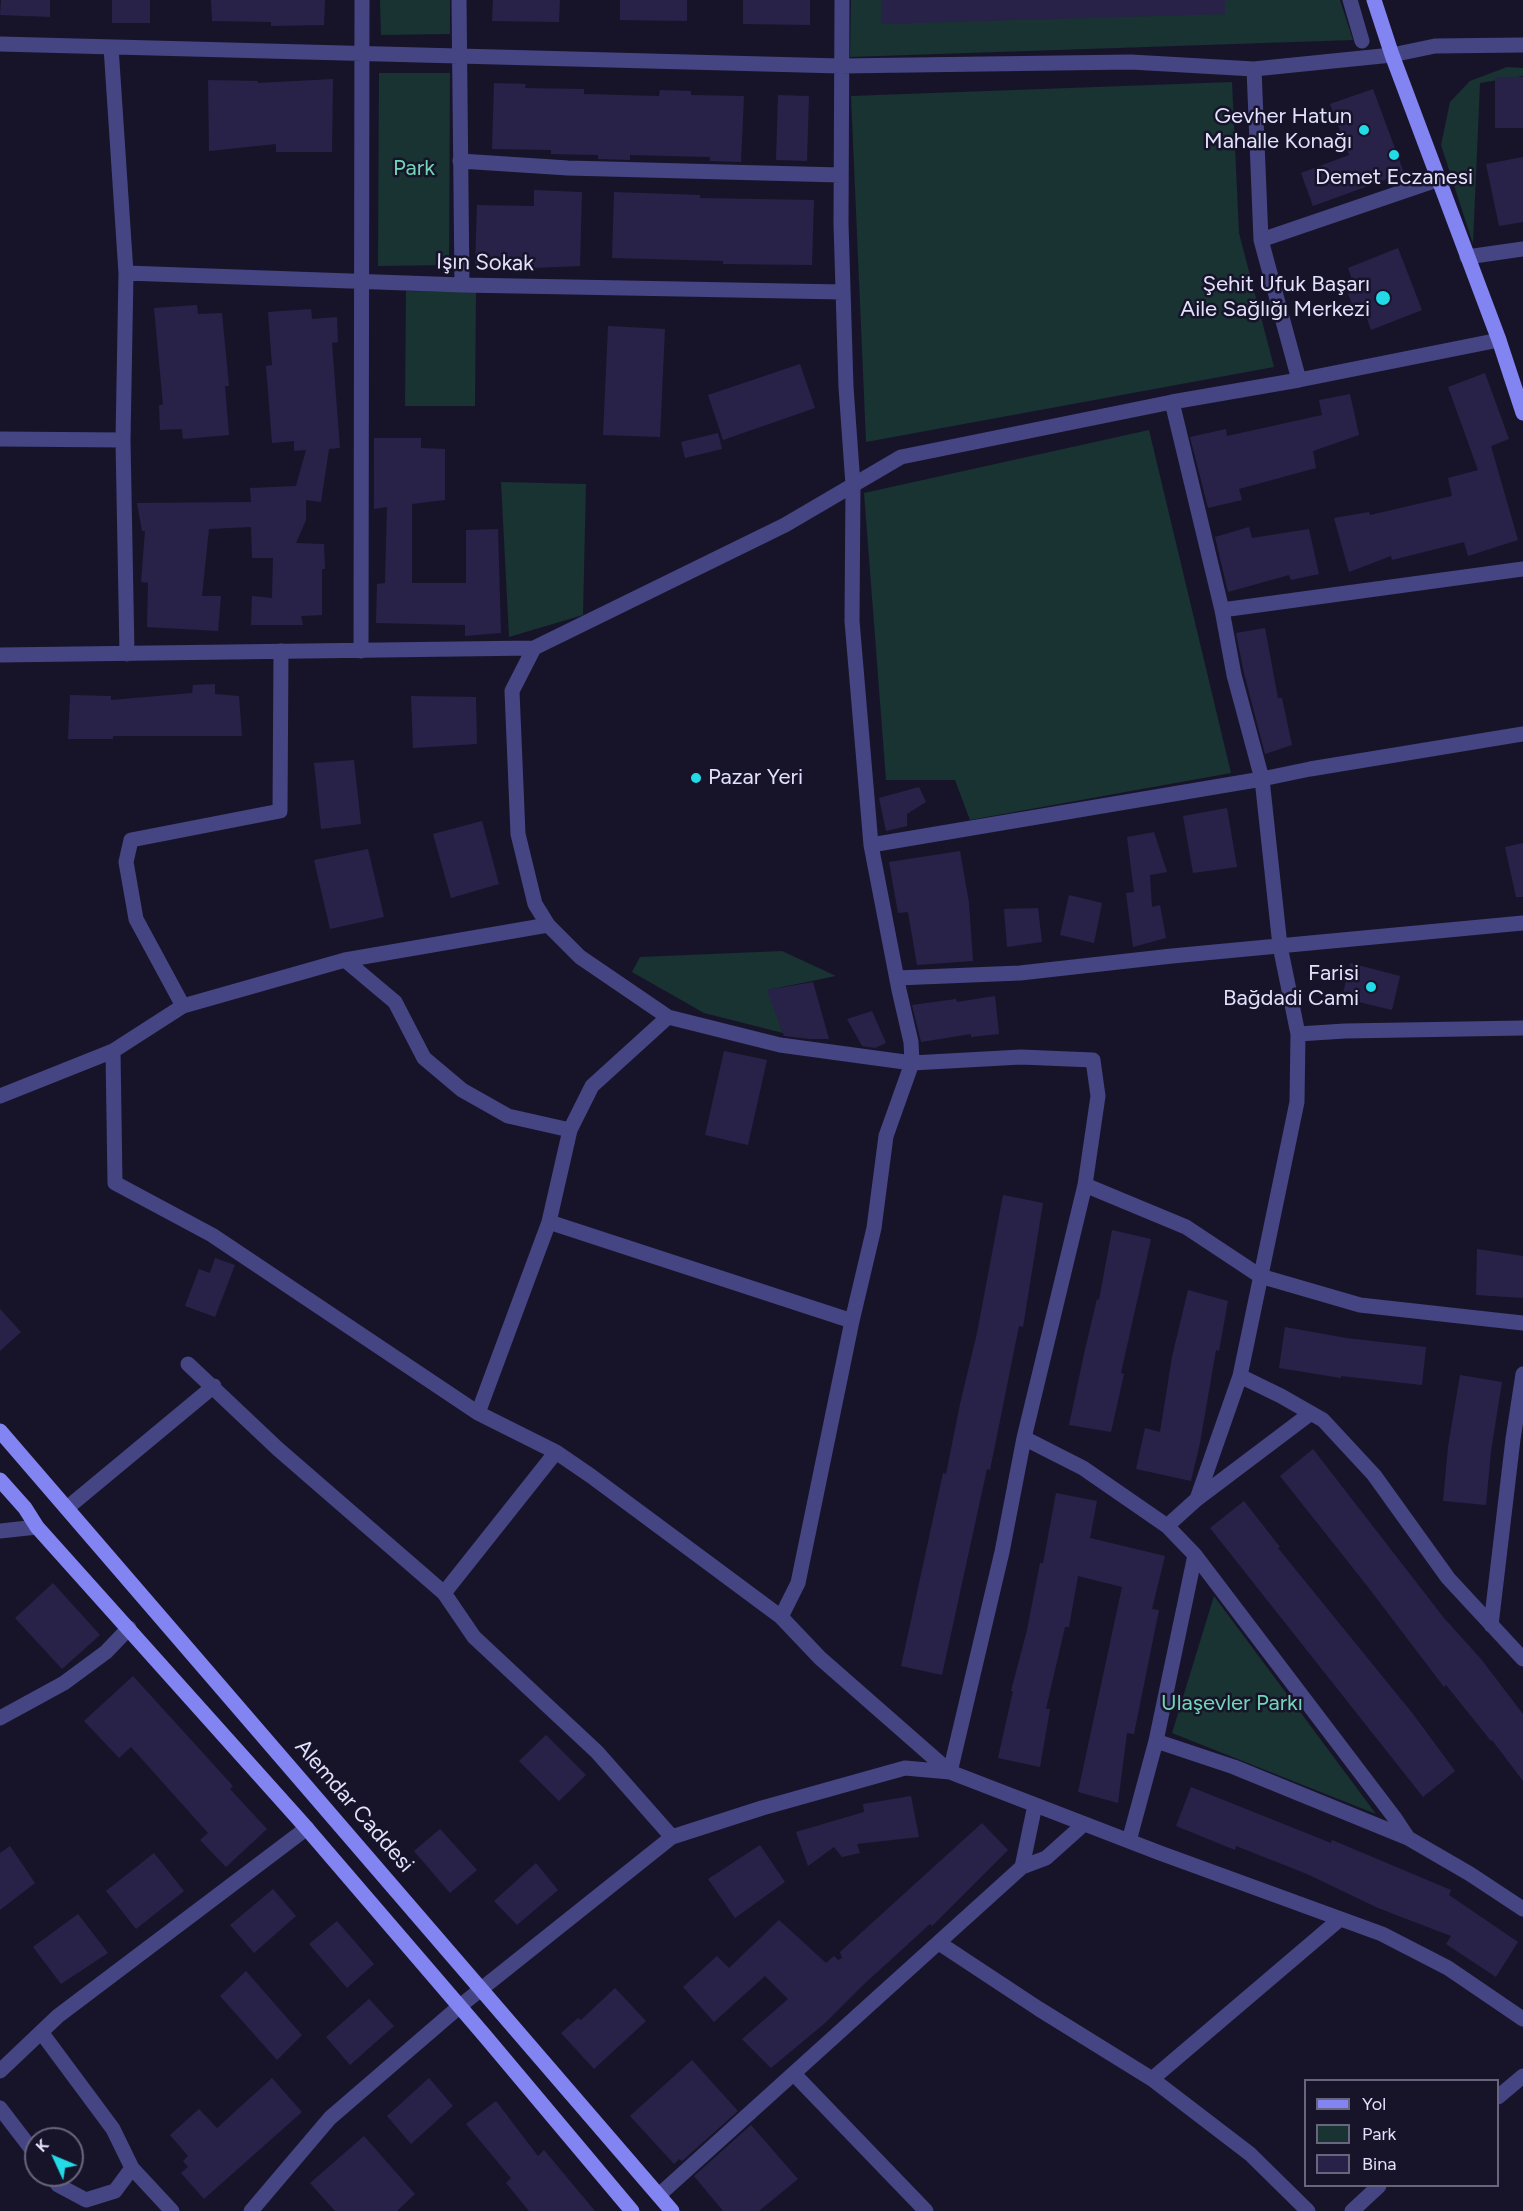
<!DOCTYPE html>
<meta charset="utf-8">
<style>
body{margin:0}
#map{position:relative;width:1523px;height:2211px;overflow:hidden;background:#17142a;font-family:Figtree,sans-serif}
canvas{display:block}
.legend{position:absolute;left:1304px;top:2079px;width:195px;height:108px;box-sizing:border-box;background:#17142a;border:2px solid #68667e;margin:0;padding:8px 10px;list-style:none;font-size:18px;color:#e2e0fc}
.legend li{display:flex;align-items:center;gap:12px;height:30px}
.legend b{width:30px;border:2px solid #68667e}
.north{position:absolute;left:24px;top:2127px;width:60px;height:60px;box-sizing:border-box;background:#17142a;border:2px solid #68667e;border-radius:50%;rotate:314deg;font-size:16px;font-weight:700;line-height:24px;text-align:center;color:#e2e0fc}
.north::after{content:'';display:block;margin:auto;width:21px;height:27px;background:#22dbe6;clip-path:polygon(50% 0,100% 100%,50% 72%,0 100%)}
</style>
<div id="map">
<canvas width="1523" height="2211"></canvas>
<ul class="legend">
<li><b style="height:8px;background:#8284f1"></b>Yol</li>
<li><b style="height:16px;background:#183331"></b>Park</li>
<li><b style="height:16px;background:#282248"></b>Bina</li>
</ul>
<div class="north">K</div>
</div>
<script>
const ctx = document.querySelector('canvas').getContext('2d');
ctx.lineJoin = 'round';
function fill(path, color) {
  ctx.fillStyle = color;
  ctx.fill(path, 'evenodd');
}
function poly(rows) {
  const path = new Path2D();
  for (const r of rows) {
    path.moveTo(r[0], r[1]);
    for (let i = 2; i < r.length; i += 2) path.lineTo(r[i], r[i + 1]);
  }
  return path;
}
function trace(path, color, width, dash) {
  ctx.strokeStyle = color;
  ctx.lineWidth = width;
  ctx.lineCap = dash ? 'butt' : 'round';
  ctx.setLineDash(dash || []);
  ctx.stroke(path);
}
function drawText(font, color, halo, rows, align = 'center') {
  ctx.font = font + ' Figtree,sans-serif';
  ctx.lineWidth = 5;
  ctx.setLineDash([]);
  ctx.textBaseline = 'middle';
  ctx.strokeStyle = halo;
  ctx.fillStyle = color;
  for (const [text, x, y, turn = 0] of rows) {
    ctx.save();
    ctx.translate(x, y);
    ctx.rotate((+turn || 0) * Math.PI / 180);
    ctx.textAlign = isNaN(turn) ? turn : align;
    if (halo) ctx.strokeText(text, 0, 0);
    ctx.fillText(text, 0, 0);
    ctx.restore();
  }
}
const green = poly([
 [380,0,450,0,450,34,381,35],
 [851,0,1340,0,1353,40,850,57],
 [1507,67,1523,68,1523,76,1480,83,1473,244,1441,145,1450,102,1470,81],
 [379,73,450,73,449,265,378,266],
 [1232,82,1239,233,1274,367,866,442,851,96],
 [406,291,476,292,475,406,405,406],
 [1149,430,1231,773,970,820,955,780,886,780,864,493],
 [501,482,586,484,583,615,509,637],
 [782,951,836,976,768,990,783,1033,704,1013,632,972,640,957],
 [1214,1596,1376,1814,1172,1733]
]);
const building = poly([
 [1,0,50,0,50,17,0,15],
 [112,0,150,0,150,23,112,23],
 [211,0,325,0,324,25,271,26,271,22,212,21],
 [493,0,560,0,559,22,492,21],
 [620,0,687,0,687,21,620,20],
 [743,0,810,0,810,25,743,24],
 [881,0,1225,0,1225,14,881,24],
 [1495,77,1523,77,1523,128,1495,128],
 [333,79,332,152,276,152,276,144,209,151,208,80,258,81,258,83],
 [494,83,526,84,525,88,584,89,584,94,659,96,660,90,691,91,691,95,744,96,741,162,710,161,710,157,630,155,630,160,598,159,598,155,551,154,551,150,492,149],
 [1373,89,1404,173,1313,206,1301,173,1349,155,1330,104],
 [778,95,809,96,807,161,776,160],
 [1523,157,1523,222,1499,226,1486,164],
 [534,190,582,192,580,266,534,268,534,264,475,264,477,205,534,206],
 [614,192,700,195,700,198,814,200,812,265,723,264,723,261,612,258],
 [1398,248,1422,310,1371,330,1366,316,1358,319,1345,286,1353,282,1348,268],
 [197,305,198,314,222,313,229,386,225,386,229,435,183,439,182,429,160,430,159,405,163,405,154,308],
 [311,309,312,319,337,317,338,342,332,343,340,448,329,449,321,502,306,500,306,520,296,543,324,544,325,569,322,569,322,615,301,616,303,625,251,625,252,596,272,598,273,558,252,558,251,527,209,529,202,596,221,596,218,631,147,627,148,583,141,582,145,531,142,531,137,503,251,502,250,488,296,486,306,450,294,451,294,441,272,443,266,366,272,365,268,312],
 [608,326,665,329,660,437,603,435],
 [800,364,815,408,723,440,708,395],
 [1485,373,1509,439,1491,446,1518,540,1468,556,1464,542,1392,560,1391,556,1349,572,1334,518,1369,512,1370,515,1452,496,1448,478,1478,470,1448,387],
 [1350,394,1359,435,1313,451,1316,468,1239,489,1242,500,1208,508,1190,437,1226,429,1227,436,1322,415,1319,400],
 [718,433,722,449,685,458,681,442],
 [374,438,421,438,421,448,445,449,445,500,412,504,412,583,466,583,466,530,498,529,501,633,465,636,465,625,376,623,377,584,385,583,387,507,374,509],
 [1249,527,1252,538,1309,529,1319,574,1291,580,1289,575,1228,592,1215,537],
 [1265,628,1278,698,1282,698,1292,745,1265,754,1244,673,1236,633],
 [215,684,215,694,239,696,242,736,113,736,113,739,68,739,70,695,111,696,111,700,192,693,193,685],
 [411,696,476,697,477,744,413,748],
 [354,760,361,824,321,829,314,763],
 [919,787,926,802,907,814,907,826,886,831,879,798],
 [1227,808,1237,867,1193,873,1183,816],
 [482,821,499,884,451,898,433,834],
 [1154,832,1167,872,1150,875,1152,907,1160,905,1166,938,1133,947,1126,893,1134,892,1127,837],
 [1523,843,1523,897,1516,897,1505,847],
 [368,849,384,917,330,929,314,860],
 [960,851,969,903,973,961,917,965,908,912,898,913,889,862],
 [1069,895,1102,903,1094,943,1060,935],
 [1038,908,1042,942,1007,947,1004,909],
 [1350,963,1400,976,1392,1010,1342,998],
 [813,982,829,1039,810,1039,784,1036,767,990],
 [995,996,999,1034,971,1037,971,1034,921,1042,912,1005,956,999,957,1002],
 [872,1011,886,1043,875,1048,862,1046,847,1019],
 [724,1051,767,1060,748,1145,705,1135],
 [1003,1195,1043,1203,1023,1327,1019,1326,990,1470,987,1469,942,1675,901,1666,943,1473,946,1474,960,1404,977,1333],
 [1112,1230,1151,1239,1121,1373,1124,1374,1111,1432,1069,1425,1084,1354,1097,1299,1099,1300],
 [1477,1249,1523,1256,1523,1298,1476,1295],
 [215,1258,235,1265,215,1317,185,1306,199,1269,210,1273],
 [1188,1290,1228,1301,1219,1351,1216,1350,1200,1443,1191,1481,1136,1469,1145,1428,1160,1432,1172,1357],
 [0,1309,21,1332,0,1351],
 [1285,1327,1346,1338,1426,1347,1422,1385,1341,1376,1341,1378,1279,1368],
 [1460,1375,1502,1382,1491,1451,1486,1505,1443,1501,1448,1447],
 [1313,1449,1444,1618,1481,1659,1523,1714,1523,1781,1492,1740,1491,1741,1446,1685,1444,1687,1368,1587,1280,1476],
 [1056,1493,1097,1501,1090,1538,1165,1556,1152,1609,1159,1610,1134,1734,1127,1733,1118,1803,1078,1792,1122,1587,1078,1576,1069,1627,1065,1627,1046,1709,1050,1709,1040,1767,998,1758,1013,1691,1011,1691,1027,1630,1040,1563,1043,1563],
 [1244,1501,1280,1547,1278,1548,1413,1714,1455,1771,1423,1797,1210,1528],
 [53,1583,100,1635,62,1669,15,1618],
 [133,1676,233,1786,230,1789,267,1829,226,1867,200,1840,208,1833,131,1747,119,1758,84,1721],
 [546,1735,586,1775,559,1801,519,1761],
 [1191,1787,1331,1843,1332,1840,1451,1890,1449,1895,1518,1942,1496,1977,1446,1944,1451,1936,1378,1908,1307,1874,1236,1846,1235,1850,1176,1826],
 [911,1796,919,1837,857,1844,860,1853,842,1857,834,1847,808,1866,796,1832,864,1812,863,1804],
 [982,1823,1008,1850,932,1926,930,1924,862,1986,825,2023,771,2068,742,2039,788,1999,765,1976,714,2022,683,1987,717,1956,729,1968,779,1920,826,1963,834,1956,838,1960,842,1958,840,1952],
 [440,1829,477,1870,450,1893,414,1851],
 [760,1845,785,1882,735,1918,708,1879],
 [10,1846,35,1883,0,1910,0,1853],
 [154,1853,184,1891,136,1929,106,1891],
 [536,1863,558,1890,517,1925,494,1901],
 [273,1889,296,1916,254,1953,230,1925],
 [78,1914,108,1953,61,1984,33,1947],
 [337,1921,374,1964,347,1988,309,1944],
 [246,1971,302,2035,277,2060,220,1996],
 [615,1988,646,2021,594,2069,561,2033,578,2018,581,2020],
 [369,1999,394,2026,350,2065,326,2037],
 [692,2060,738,2111,682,2161,679,2159,674,2164,630,2116],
 [272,2078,302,2112,204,2199,181,2173,188,2167,183,2161,188,2156,170,2135,199,2109,217,2128],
 [429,2078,453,2106,411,2144,387,2116],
 [496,2101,538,2156,544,2150,595,2211,529,2211,506,2183,511,2178,466,2124],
 [751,2125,798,2179,759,2211,723,2211,694,2176],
 [364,2136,415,2194,397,2211,335,2211,310,2183]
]);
const street = poly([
 [459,0,462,285],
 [842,0,841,224,846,387,853,485,852,621,871,845],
 [1350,0,1362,41],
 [0,44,840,66,1131,62,1254,69,1392,55,1435,46,1523,45],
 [111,47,126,273,123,440],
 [1254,69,1261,240,1299,380],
 [460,161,568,168,841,175],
 [1261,240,1437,180],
 [1467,257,1523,249],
 [126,273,462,285,843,292],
 [0,439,123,440,127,654],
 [1222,610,1523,569],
 [534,648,512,691,518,834,535,904,548,925,580,957,668,1017,780,1045,912,1063,1021,1057,1093,1060,1098,1096,1085,1185,1186,1227,1260,1276,1360,1305,1523,1323],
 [361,651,362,0],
 [0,655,534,648,785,525,901,457,1172,402,1299,380,1499,340],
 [548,925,345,960,183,1006,113,1051,115,1183,212,1235,478,1413,556,1452,591,1476,781,1617,820,1658,950,1772,1002,1552,1024,1438,1085,1185],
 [345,960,395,1002,424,1058,462,1090,508,1116,570,1130],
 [897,978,1020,973,1172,956,1523,923],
 [183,1006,136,919,126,862,131,840,280,811,281,651],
 [1298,1034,1345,1031,1523,1028],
 [0,1096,113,1051],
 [549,1222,852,1321],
 [188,1364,278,1449,444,1593,474,1637,597,1752,672,1837],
 [1240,1376,1281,1396,1323,1420,1374,1475,1448,1578,1523,1659],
 [478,1413,549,1222,570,1130,592,1086,668,1017],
 [1024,1438,1083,1468,1167,1526,1195,1555,1156,1741,1129,1841],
 [1197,1499,1311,1413],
 [67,1508,214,1386],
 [1167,1526,1197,1499,1240,1376,1297,1102,1298,1034,1280,946,1262,779,1234,675,1222,610,1172,402],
 [0,1531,37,1527],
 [1195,1555,1394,1817,1408,1838],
 [444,1593,556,1452],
 [781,1617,798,1583,852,1321,874,1228,886,1136,912,1063,911,1042,899,990,871,845,1262,779,1310,769,1523,734],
 [1491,1625,1513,1439,1523,1374],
 [0,1718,64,1683,106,1652,129,1628],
 [1156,1741,1234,1767,1408,1838,1470,1874,1523,1909],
 [1022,1867,1046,1858,1084,1824],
 [939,1943,1039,2009,1152,2079,1250,2154,1308,2211],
 [41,2032,113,2129,132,2168,115,2191,86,2200,58,2185,51,2175],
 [0,2071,58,2016,307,1828],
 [794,2074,926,2211],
 [1152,2079,1340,1919],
 [1498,2097,1523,2076],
 [0,2108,36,2155],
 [132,2168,172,2211],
 [659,2195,1022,1867,1035,1805],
 [251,2211,330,2118,460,2006,672,1837,762,1808,905,1768,950,1772,1160,1853,1382,1934,1448,1968,1523,2019],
 [1352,2211,1379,2186]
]);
const secondary = poly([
 [1374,0,1392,55,1499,340,1523,413],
 [0,1431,672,2211],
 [0,1480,25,1508,37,1527,303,1824,485,2036,632,2211]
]);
const markers = [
 [1364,130,6,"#22dbe6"],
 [1394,155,6,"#22dbe6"],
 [1383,298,8,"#22dbe6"],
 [696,778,6,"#22dbe6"],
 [1371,987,6,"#22dbe6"]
];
const poiNames = [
 ["Gevher Hatun",1352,117],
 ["Mahalle Konağı",1352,142],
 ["Demet Eczanesi",1394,178,"center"],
 ["Şehit Ufuk Başarı",1370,285],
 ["Aile Sağlığı Merkezi",1370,310],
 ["Pazar Yeri",708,778,"left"],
 ["Farisi",1359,974],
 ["Bağdadi Cami",1359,999]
];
const parkNames = [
 ["Park",414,169],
 ["Ulaşevler Parkı",1232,1704]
];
const streetNames = [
 ["Işın Sokak",485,263,1],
 ["Alemdar Caddesi",354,1806,49]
];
fill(green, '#183331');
fill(building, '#282248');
trace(street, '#454583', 15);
trace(secondary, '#8284f1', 15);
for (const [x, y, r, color] of markers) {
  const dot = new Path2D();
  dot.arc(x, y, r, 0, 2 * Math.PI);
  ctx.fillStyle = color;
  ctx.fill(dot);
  trace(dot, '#17142a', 2);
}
drawText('22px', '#e2e0fc', '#17142a', poiNames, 'right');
drawText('22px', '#73d5b8', '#17142a', parkNames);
drawText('22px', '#e2e0fc', '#17142a', streetNames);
</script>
